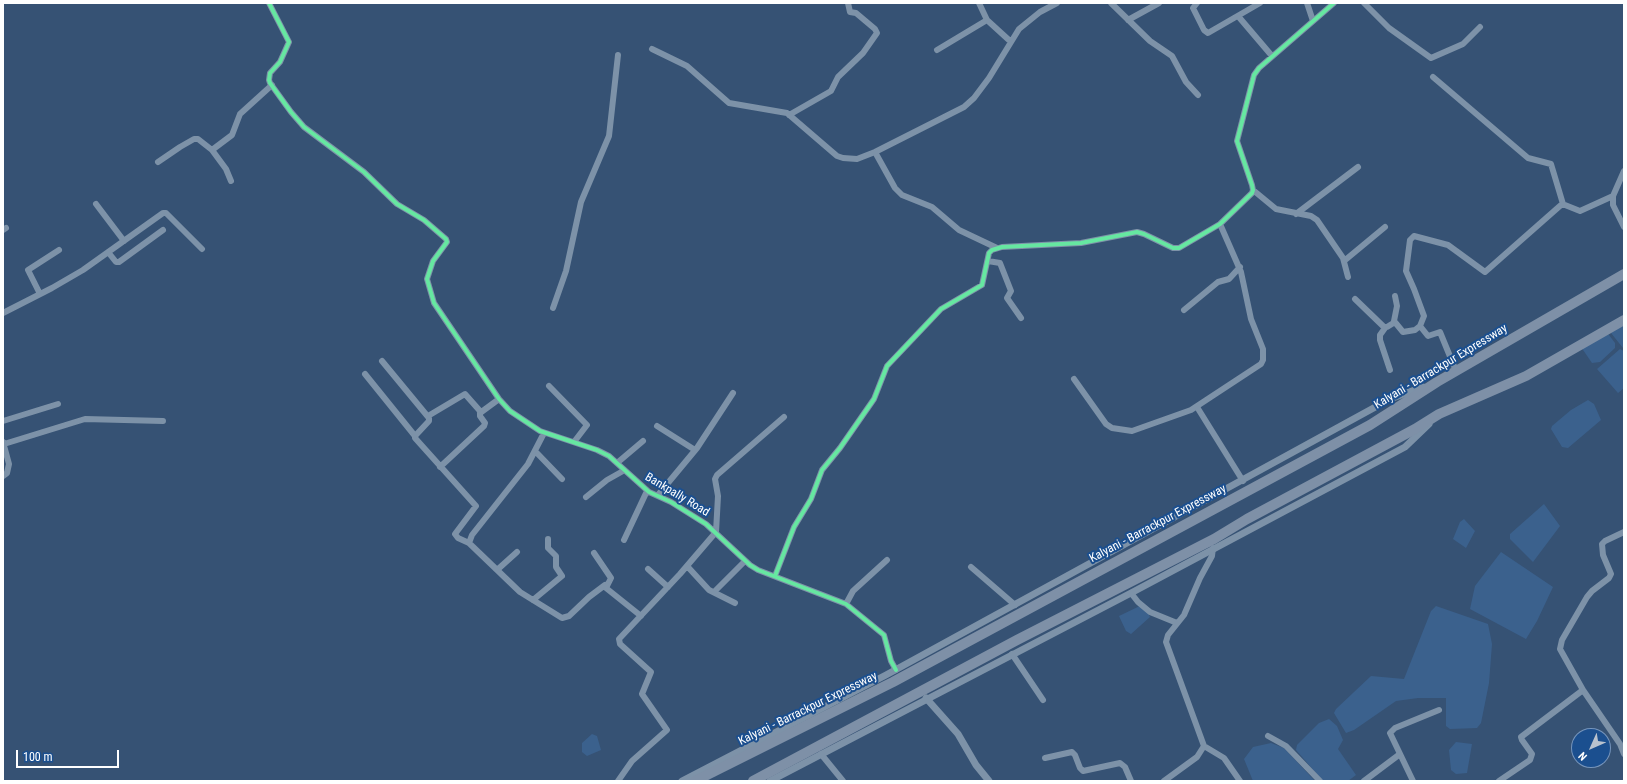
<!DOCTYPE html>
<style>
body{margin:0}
#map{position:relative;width:1627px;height:784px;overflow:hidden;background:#365274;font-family:"Roboto Condensed",sans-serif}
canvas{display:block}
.frame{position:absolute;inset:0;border:4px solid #fff;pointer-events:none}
.north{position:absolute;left:1571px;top:728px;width:40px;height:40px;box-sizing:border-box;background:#1b4f8f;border:1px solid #7695bc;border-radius:50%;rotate:225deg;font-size:11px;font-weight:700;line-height:16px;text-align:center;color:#fff}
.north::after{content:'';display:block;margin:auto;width:14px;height:18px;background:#b9c2ce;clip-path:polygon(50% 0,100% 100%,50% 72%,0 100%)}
.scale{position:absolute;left:16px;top:750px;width:103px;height:18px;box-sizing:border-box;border:2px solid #fff;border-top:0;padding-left:5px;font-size:12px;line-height:14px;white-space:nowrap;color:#fff;-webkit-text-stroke:3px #1b4f8f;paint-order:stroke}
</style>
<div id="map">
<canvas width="1627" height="784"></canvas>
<div class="frame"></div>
<div class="north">N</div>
<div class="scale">100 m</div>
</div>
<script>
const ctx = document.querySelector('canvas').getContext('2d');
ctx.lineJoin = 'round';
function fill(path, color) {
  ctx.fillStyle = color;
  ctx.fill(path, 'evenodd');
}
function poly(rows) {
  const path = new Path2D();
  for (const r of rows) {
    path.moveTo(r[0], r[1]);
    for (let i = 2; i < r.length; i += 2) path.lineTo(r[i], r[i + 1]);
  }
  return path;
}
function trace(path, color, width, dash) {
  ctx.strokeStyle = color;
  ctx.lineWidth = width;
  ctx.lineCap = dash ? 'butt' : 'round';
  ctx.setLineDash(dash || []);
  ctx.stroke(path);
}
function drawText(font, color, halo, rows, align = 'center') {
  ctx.font = font + ' "Roboto Condensed",sans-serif';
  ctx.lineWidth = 4;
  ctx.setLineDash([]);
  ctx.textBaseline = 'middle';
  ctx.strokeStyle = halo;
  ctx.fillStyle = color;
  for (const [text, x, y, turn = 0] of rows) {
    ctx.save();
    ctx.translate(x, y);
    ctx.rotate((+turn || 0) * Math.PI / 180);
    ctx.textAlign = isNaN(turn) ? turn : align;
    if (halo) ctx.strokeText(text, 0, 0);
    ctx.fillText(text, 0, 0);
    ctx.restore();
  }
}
const water = poly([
 [1624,317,1624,347,1623,348,1611,333],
 [1603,327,1615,343,1615,348,1600,362,1592,363,1581,347],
 [1620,349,1624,351,1624,388,1618,393,1597,369],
 [1588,400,1594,404,1601,420,1568,448,1562,447,1551,429,1552,426,1571,410],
 [1544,504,1560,526,1533,562,1510,539,1510,534],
 [1464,519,1475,531,1466,548,1453,539,1460,522],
 [1501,552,1553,587,1537,621,1526,639,1470,609,1475,586],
 [1144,604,1150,617,1131,634,1126,631,1119,616],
 [1436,606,1488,624,1492,644,1489,683,1481,723,1477,728,1450,729,1446,726,1446,698,1418,698,1396,701,1354,730,1346,733,1334,713,1336,709,1371,676,1404,679,1431,611],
 [1329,719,1337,726,1343,740,1338,749,1356,775,1348,781,1323,781,1296,750,1297,745,1319,723],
 [592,734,597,736,601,750,587,756,582,752,582,743],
 [1456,742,1472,744,1467,773,1456,774,1451,770,1449,750],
 [1271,743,1284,748,1315,781,1253,781,1244,759,1253,747]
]);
const minor = poly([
 [269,3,289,42,280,62,270,73,269,80,270,83,291,112,304,127,364,172,397,204,424,220,446,239,447,242,433,261,427,279,434,303,499,399,510,411,540,431,597,450,609,456,649,492,671,502,706,524,750,565,758,570,846,604,884,635,891,661,896,670],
 [979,3,987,20,1010,41],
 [1111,3,1150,41,1172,56,1186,82,1198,95],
 [1197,3,1193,8,1204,30,1208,33,1260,3],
 [1307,3,1313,21],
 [1364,3,1389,28,1431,58,1463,44,1480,27],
 [1238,16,1272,56],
 [1128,20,1159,3],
 [652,49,687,66,729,103,787,113,837,156,843,158,857,159,875,152,964,107,974,98,989,78,1019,29,1040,12,1057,3],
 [937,50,987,20],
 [1433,77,1528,158,1551,164,1563,204],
 [789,115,831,91,838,77,863,53,877,33,875,29,856,13,850,12,848,3],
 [875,152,895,188,902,195,932,207,959,230,997,248],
 [158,162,180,147,194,139,198,139,212,150],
 [1624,171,1613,196,1613,205,1624,227],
 [231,181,226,169,212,150,232,135,240,114,272,85],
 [1253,190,1276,209,1311,216,1317,220,1343,258,1348,277],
 [96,204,124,241],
 [1296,214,1358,167],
 [3,230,6,228],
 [108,252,116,262,119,262,163,230],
 [988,261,1000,263,1011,291,1007,298,1021,318],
 [1344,261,1385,227],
 [40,294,28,270,59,250],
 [1395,296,1397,306,1394,321,1403,332,1415,330,1420,326,1424,316,1414,289,1406,271,1410,240,1414,236,1448,245,1485,272,1561,205,1565,205,1580,211,1613,196],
 [1355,299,1384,327,1387,327,1395,322],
 [553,308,566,271,581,202,609,136,618,55],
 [1184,310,1218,282,1229,279,1240,267],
 [3,313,52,288,83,270,163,213,166,213,202,249],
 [1420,326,1428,336,1440,332,1456,371],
 [1385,328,1380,335,1380,340,1390,370],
 [382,361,429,418,429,421,415,436,415,438,476,506,455,534,458,538,469,543],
 [365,374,415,436],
 [1074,379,1106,424,1112,428,1132,431,1191,410,1261,364,1263,360,1263,349,1251,319,1241,272,1220,224],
 [549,386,587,425,574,442],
 [1197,407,1243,481],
 [480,413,499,399],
 [428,416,465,394,480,411,480,416,485,423,484,426,440,467],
 [3,421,58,404],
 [657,426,695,450],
 [544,433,528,464,472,535,469,543,520,592,562,618,569,616,589,597,605,585],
 [3,442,9,464,7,473,3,476],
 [4,444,85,419,163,421],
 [535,451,562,479],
 [617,463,643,441],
 [658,495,697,448,733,393],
 [586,497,607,480,623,471],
 [1624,532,1605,541,1602,544,1603,555,1611,574,1609,578,1592,591,1587,597,1562,640,1560,649,1583,690,1620,744,1624,754],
 [624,540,647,491],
 [594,553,611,578,606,588,641,616],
 [687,566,709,590,735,603],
 [971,567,1015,605],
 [648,569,668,587],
 [497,570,517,552],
 [775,576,794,527,811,499,822,470,840,448,874,399,887,366,941,309,982,285,989,253,992,250,1002,247,1081,243,1137,232,1144,234,1173,248,1179,248,1220,224,1252,193,1253,190,1252,185,1237,141,1254,75,1259,68,1334,3],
 [714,592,745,561],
 [1131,593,1138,602,1150,612,1177,623],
 [533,600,562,576,556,567,556,556,548,548,548,539],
 [846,604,853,591,887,560],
 [1012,654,1043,700],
 [1268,736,1286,746,1320,781],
 [1204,746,1224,758,1240,781],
 [821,754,843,781],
 [1045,758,1072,752,1075,755,1080,768,1083,771,1120,763,1125,767,1131,781],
 [618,781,632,761,667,730,642,694,651,672,620,644,619,639,680,574,716,532,718,496,715,479,717,475,784,417],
 [1164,781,1197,757,1204,746,1166,642,1168,635,1184,615,1200,578,1212,556,1213,548],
 [1364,781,1400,754],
 [1413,781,1390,733,1395,728,1439,710],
 [1499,781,1530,760,1532,754,1522,740,1521,737,1583,690]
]);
const tertiary = poly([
 [926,698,958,734,976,765,989,781],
 [682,781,886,675,1390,399,1423,387],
 [770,781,1131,593,1405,447,1429,424]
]);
const trunk = poly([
 [695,781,893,682,1370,425,1437,382,1624,274],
 [753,781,1017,640,1214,539,1247,519,1415,429,1439,414,1526,376,1624,320]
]);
const cycleway = poly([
 [269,3,289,42,280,62,270,73,269,80,270,83,291,112,304,127,364,172,397,204,424,220,446,239,447,242,433,261,427,279,434,303,499,399,510,411,540,431,597,450,609,456,649,492,671,502,706,524,750,565,758,570,846,604,884,635,891,661,896,670],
 [775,576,794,527,811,499,822,470,840,448,874,399,887,366,941,309,982,285,989,253,992,250,1002,247,1081,243,1137,232,1144,234,1173,248,1179,248,1220,224,1252,193,1253,190,1252,185,1237,141,1254,75,1259,68,1334,3]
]);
const streetNames = [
 ["Kalyani - Barrackpur Expressway",1441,367,-31],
 ["Bankpally Road",677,495,31],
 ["Kalyani - Barrackpur Expressway",1158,524,-28],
 ["Kalyani - Barrackpur Expressway",808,709,-26]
];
fill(water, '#3b618d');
trace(minor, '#7d92a8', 6);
trace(tertiary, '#7d92a8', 7);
trace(trunk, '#7e90a7', 10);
trace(cycleway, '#66e7a1', 4);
drawText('12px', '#fff', '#1b4f8f', streetNames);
</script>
